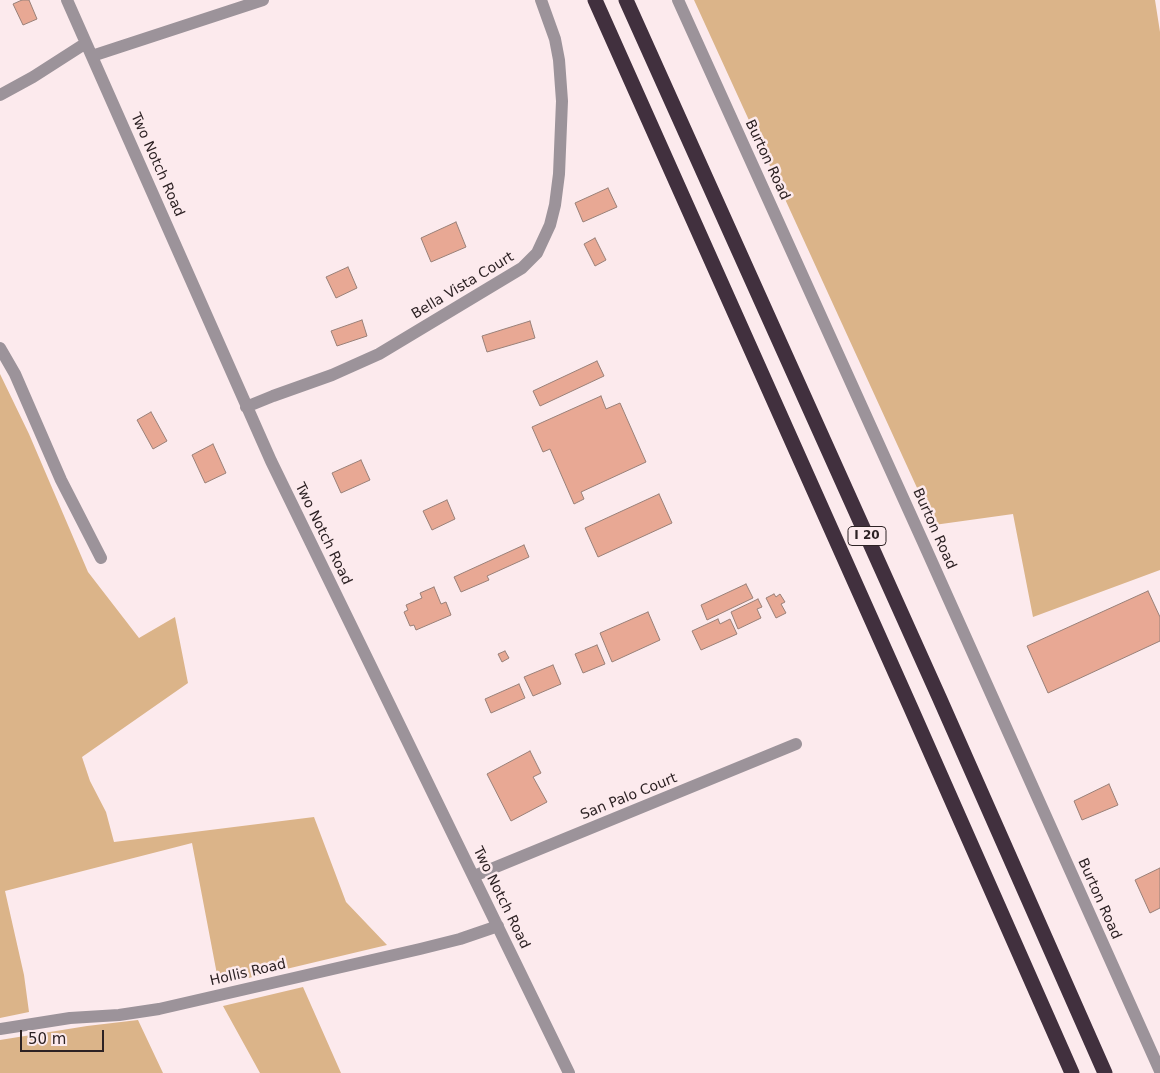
<!DOCTYPE html>
<style>
body{margin:0}
#map{position:relative;width:1160px;height:1073px;overflow:hidden;background:#fceaed;font-family:"DejaVu Sans",sans-serif}
canvas{display:block}
.scale{position:absolute;left:20px;top:1030px;width:84px;height:22px;box-sizing:border-box;border:2px solid #2d2224;border-top:0;padding-left:6px;font-size:15px;line-height:18px;white-space:nowrap;color:#2d2224;-webkit-text-stroke:4px #fceaed;paint-order:stroke}
</style>
<div id="map">
<canvas width="1160" height="1073"></canvas>
<div class="scale">50 m</div>
</div>
<script>
const ctx = document.querySelector('canvas').getContext('2d');
ctx.lineJoin = 'round';
function fill(path, color) {
  ctx.fillStyle = color;
  ctx.fill(path, 'evenodd');
}
function poly(rows) {
  const path = new Path2D();
  for (const r of rows) {
    path.moveTo(r[0], r[1]);
    for (let i = 2; i < r.length; i += 2) path.lineTo(r[i], r[i + 1]);
  }
  return path;
}
function trace(path, color, width, dash) {
  ctx.strokeStyle = color;
  ctx.lineWidth = width;
  ctx.lineCap = dash ? 'butt' : 'round';
  ctx.setLineDash(dash || []);
  ctx.stroke(path);
}
function drawText(font, color, halo, rows, align = 'center') {
  ctx.font = font + ' "DejaVu Sans",sans-serif';
  ctx.lineWidth = 5;
  ctx.setLineDash([]);
  ctx.textBaseline = 'middle';
  ctx.strokeStyle = halo;
  ctx.fillStyle = color;
  for (const [text, x, y, turn = 0] of rows) {
    ctx.save();
    ctx.translate(x, y);
    ctx.rotate((+turn || 0) * Math.PI / 180);
    ctx.textAlign = isNaN(turn) ? turn : align;
    if (halo) ctx.strokeText(text, 0, 0);
    ctx.fillText(text, 0, 0);
    ctx.restore();
  }
}
const green = poly([
 [694,0,1155,0,1160,32,1160,570,1033,617,1013,514,934,525],
 [0,374,29,434,88,572,139,638,175,617,188,683,82,757,90,781,106,812,114,842,314,817,346,902,387,945,219,985,192,843,5,891,24,975,29,1012,0,1018],
 [303,987,341,1073,260,1073,223,1006],
 [138,1020,163,1073,0,1073,0,1040,87,1026]
]);
const building = poly([
 [22,0,29,0,37,19,23,25,13,4,22,0],
 [608,188,617,207,583,222,575,203,608,188],
 [456,222,466,247,431,262,421,238,456,222],
 [595,238,606,260,595,266,584,244,595,238],
 [348,267,357,288,336,298,326,277,348,267],
 [362,320,367,336,337,346,331,331,362,320],
 [530,321,535,338,487,352,482,336,530,321],
 [597,361,604,376,540,406,533,391,597,361],
 [601,396,606,409,620,403,646,462,581,492,584,499,574,504,550,449,543,452,532,427,601,396],
 [151,412,167,441,153,449,137,420,151,412],
 [213,444,226,473,205,483,192,455,213,444],
 [361,460,370,480,341,493,332,473,361,460],
 [659,494,672,523,598,557,585,528,659,494],
 [447,500,455,519,432,530,423,511,447,500],
 [524,545,529,557,487,576,489,580,461,592,454,577,524,545],
 [746,584,753,598,707,620,701,605,746,584],
 [434,587,441,604,446,602,451,615,416,630,414,625,410,626,404,612,408,610,406,605,422,598,420,593,434,587],
 [1148,591,1160,617,1160,641,1048,693,1027,646,1148,591],
 [774,594,776,597,780,594,785,602,781,604,786,613,776,618,766,598,774,594],
 [758,599,762,607,757,609,761,618,738,629,731,612,758,599],
 [648,612,660,640,612,662,600,633,648,612],
 [718,619,720,624,730,619,737,634,701,650,692,631,718,619],
 [597,645,605,664,583,673,575,654,597,645],
 [505,651,509,658,502,662,498,654,505,651],
 [553,665,561,684,533,696,524,677,553,665],
 [519,684,525,698,491,713,485,699,519,684],
 [530,751,541,773,533,777,547,802,511,821,487,774,530,751],
 [1109,784,1118,805,1082,820,1074,801,1109,784],
 [1160,868,1160,908,1150,913,1135,880,1160,868]
]);
const minor = poly([
 [67,0,271,461,569,1073],
 [678,0,923,542,1160,1071],
 [92,56,263,0],
 [0,95,33,77,86,43],
 [0,348,15,374,61,480,101,558],
 [246,407,273,396,332,375,379,354,522,268,537,253,550,225,555,205,559,174,562,101,559,60,555,39,541,0],
 [474,876,796,744],
 [0,1029,70,1018,119,1015,159,1009,420,949,460,939,498,926]
]);
const highway = poly([
 [595,0,910,706,1072,1073],
 [626,0,939,697,1105,1073]
]);
const shields = [
 [867,536,38]
];
const shieldNames = [
 ["I 20",867,536]
];
const streetNames = [
 ["Burton Road",767,160,65],
 ["Two Notch Road",157,165,66],
 ["Bella Vista Court",463,286,-31],
 ["Burton Road",934,529,66],
 ["Two Notch Road",323,534,64],
 ["San Palo Court",629,797,-22],
 ["Two Notch Road",501,898,64],
 ["Burton Road",1099,899,66],
 ["Hollis Road",248,973,-13]
];
fill(green, '#dbb489');
fill(building, '#e8a894');
trace(building, '#998078', 1);
trace(minor, '#9c939a', 12);
trace(highway, '#41303e', 15);
for (const [x, y, w] of shields) {
  const box = new Path2D();
  box.roundRect(x - w / 2, y - 9.5, w, 19, 4);
  ctx.fillStyle = '#fceaed';
  ctx.fill(box);
  trace(box, '#2d2224', 1);
}
drawText('bold 12px', '#2d2224', null, shieldNames);
drawText('14px', '#2d2224', '#fceaed', streetNames);
</script>
